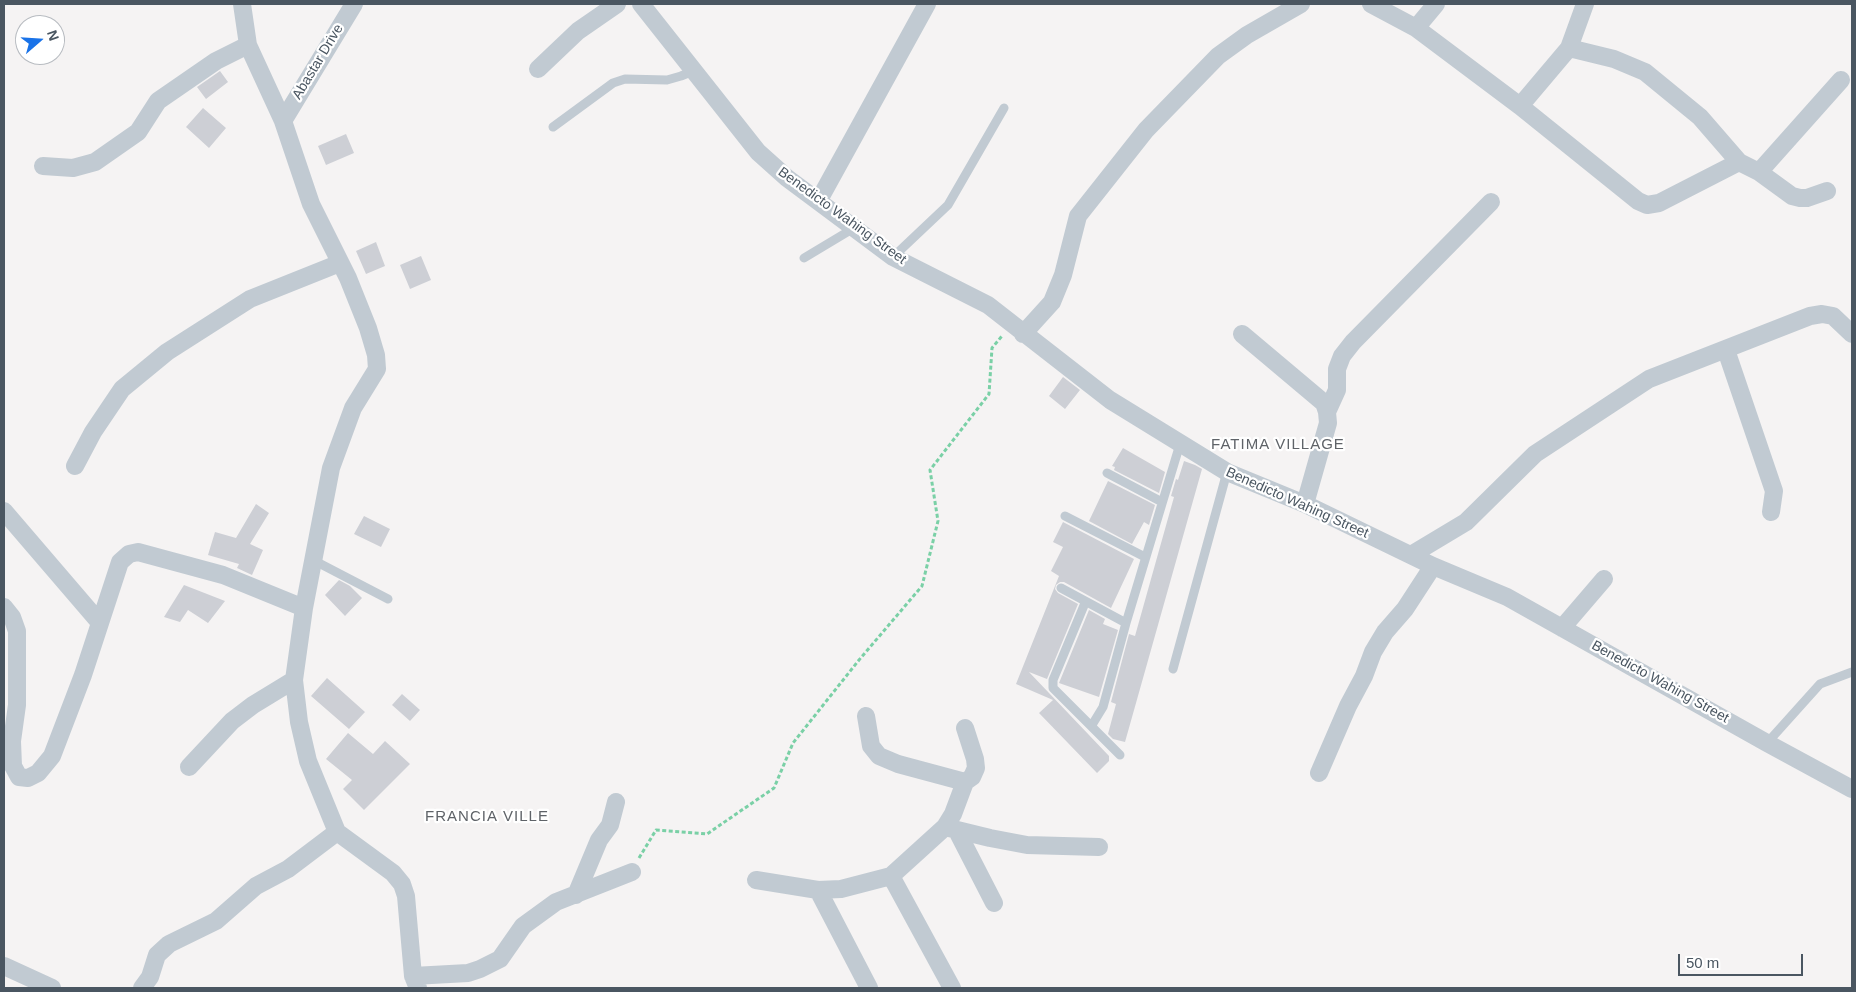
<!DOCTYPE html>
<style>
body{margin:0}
#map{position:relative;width:1856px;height:992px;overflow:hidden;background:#f5f3f3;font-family:Arial,sans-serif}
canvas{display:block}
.frame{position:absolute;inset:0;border:5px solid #4a5661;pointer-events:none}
.north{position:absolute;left:15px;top:15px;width:50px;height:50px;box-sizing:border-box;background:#fff;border:1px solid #b7bbc0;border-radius:50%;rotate:71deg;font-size:14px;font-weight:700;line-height:20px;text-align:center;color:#4a5661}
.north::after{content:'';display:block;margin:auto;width:18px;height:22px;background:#1a73e8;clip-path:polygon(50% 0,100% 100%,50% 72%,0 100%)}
.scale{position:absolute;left:1678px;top:954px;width:125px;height:22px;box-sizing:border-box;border:2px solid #4a5661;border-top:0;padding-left:6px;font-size:15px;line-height:18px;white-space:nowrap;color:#4a5661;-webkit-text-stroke:4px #fff;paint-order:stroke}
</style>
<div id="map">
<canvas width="1856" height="992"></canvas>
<div class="frame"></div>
<div class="north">N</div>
<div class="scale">50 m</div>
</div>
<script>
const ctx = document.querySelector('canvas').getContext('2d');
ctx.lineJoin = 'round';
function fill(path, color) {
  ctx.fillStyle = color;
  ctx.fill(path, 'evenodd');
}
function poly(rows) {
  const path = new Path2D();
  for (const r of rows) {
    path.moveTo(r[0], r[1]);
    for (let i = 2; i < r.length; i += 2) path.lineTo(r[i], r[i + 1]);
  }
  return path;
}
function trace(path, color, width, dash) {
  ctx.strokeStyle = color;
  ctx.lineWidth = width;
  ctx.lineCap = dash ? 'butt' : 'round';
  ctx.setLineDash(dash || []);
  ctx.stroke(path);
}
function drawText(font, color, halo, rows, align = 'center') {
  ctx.font = font + ' Arial,sans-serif';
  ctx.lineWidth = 4.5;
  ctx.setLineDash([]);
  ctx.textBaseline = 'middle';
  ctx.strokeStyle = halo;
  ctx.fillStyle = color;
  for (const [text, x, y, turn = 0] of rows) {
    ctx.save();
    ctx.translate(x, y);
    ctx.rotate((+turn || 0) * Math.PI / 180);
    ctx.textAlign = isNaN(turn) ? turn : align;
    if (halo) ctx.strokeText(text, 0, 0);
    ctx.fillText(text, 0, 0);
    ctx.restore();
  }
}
const building = poly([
 [220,71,228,82,206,99,197,87],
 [203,108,226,128,209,148,186,127],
 [346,134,354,153,326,165,318,146],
 [376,242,385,266,366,274,356,251],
 [421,256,431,280,410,289,400,265],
 [1063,377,1080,390,1065,409,1049,396],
 [1123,448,1165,472,1159,493,1114,470,1115,467,1112,466],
 [1184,461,1195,465,1202,469,1125,742,1113,739,1108,734,1116,704,1111,702,1129,634,1135,636,1174,497,1171,496,1176,479,1178,480],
 [1108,481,1155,505,1149,525,1144,522,1132,544,1089,521],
 [256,504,269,513,250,544,263,550,252,575,237,568,239,564,208,555,215,532,236,538],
 [364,516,390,529,381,547,354,534],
 [1063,522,1134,559,1111,608,1064,582,1060,582,1056,585,1055,589,1058,593,1078,604,1047,679,1029,672,1109,756,1109,761,1097,773,1039,713,1053,700,1016,684,1059,576,1051,571,1063,547,1053,542],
 [339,580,350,586,362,598,345,616,325,595],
 [184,585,225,601,208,623,188,610,180,622,164,617],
 [1089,610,1105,619,1103,624,1118,630,1099,697,1059,683],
 [327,678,365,712,349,729,311,696],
 [402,694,420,710,410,721,392,705],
 [348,733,373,754,385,741,410,764,364,810,343,789,352,780,326,759]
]);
const path = poly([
 [639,858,656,830,707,834,774,788,793,743,859,660,922,586,938,521,930,470,989,394,992,348,1002,336]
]);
const lane = poly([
 [553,127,613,83,625,79,667,80,681,76,693,71],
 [893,257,948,205,1004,108],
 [804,258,854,228],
 [1107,473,1162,502],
 [1065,516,1145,557],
 [313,560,388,599],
 [1061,588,1126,623],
 [1085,603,1053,680,1053,688,1120,755],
 [1173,669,1227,472],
 [1092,725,1103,707,1126,623,1180,444],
 [1767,743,1820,684,1852,672]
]);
const street = poly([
 [242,4,248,45,283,121,311,204,348,278,368,328,376,355,377,369,353,408,331,468,304,608,294,680,299,722,308,761,337,832,393,873,402,884,406,896,413,976,418,988],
 [641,4,758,152,787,178,893,257,988,305,1110,400,1227,472,1305,504,1433,566,1507,597,1767,743,1852,789],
 [1371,4,1416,28,1520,106,1638,201,1647,205,1659,203,1739,162],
 [1416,28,1436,4],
 [1569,48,1614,59,1645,72,1700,117,1739,162,1759,172,1792,196,1800,198,1807,198,1827,191],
 [538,69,578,31,617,4],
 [1520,106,1569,48,1585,4],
 [283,121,354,4],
 [43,166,73,168,95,162,138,132,158,101,216,61,248,45],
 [1759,172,1841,80],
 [819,200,927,4],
 [1023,334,1052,302,1063,275,1078,216,1146,130,1218,56,1247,35,1301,4],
 [1242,334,1324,403,1327,412,1328,423,1305,504],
 [1726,350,1774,491,1771,512],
 [1327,412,1337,390,1337,369,1342,356,1353,342,1491,202],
 [75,466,93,432,122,389,167,352,250,299,340,263],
 [4,511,100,623],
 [1411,555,1466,522,1535,454,1649,379,1810,316,1822,314,1833,316,1852,334],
 [4,607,12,617,17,631,17,705,12,741,13,766,19,777,28,778,38,773,52,756,83,675,120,562,129,554,138,552,223,575,304,608],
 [1562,628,1604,579],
 [866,716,871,746,879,756,898,764,965,782],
 [189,767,232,721,253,705,294,680],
 [1319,773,1348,706,1364,676,1373,652,1385,632,1405,609,1433,566],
 [945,827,990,838,1027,845,1099,847],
 [957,831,994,903],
 [891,876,945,827,953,814,965,782,972,777,976,768,975,759,965,728],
 [756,880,818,890,841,889,891,876,952,988],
 [818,890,869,988],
 [576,895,599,840,610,825,616,802],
 [4,966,52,988],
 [413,976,468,973,480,969,500,959,523,926,556,902,632,872],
 [142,988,150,977,157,955,169,944,216,921,256,886,288,869,337,832]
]);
const streetNames = [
 ["Abastar Drive",318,62,-59],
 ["Benedicto Wahing Street",842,216,36],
 ["Benedicto Wahing Street",1297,503,24],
 ["Benedicto Wahing Street",1660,682,29]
];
const neighbourhoodNames = [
 ["FATIMA VILLAGE",1278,445],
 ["FRANCIA VILLE",487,817]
];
fill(building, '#cdcfd5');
trace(path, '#7ad0a6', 3, [4, 2.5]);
trace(lane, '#c1cad2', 9);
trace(street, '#c1cad2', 18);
drawText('14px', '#4a5661', '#fff', streetNames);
ctx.letterSpacing = '1px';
drawText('15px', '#5f6368', '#fff', neighbourhoodNames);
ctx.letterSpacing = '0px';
</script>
